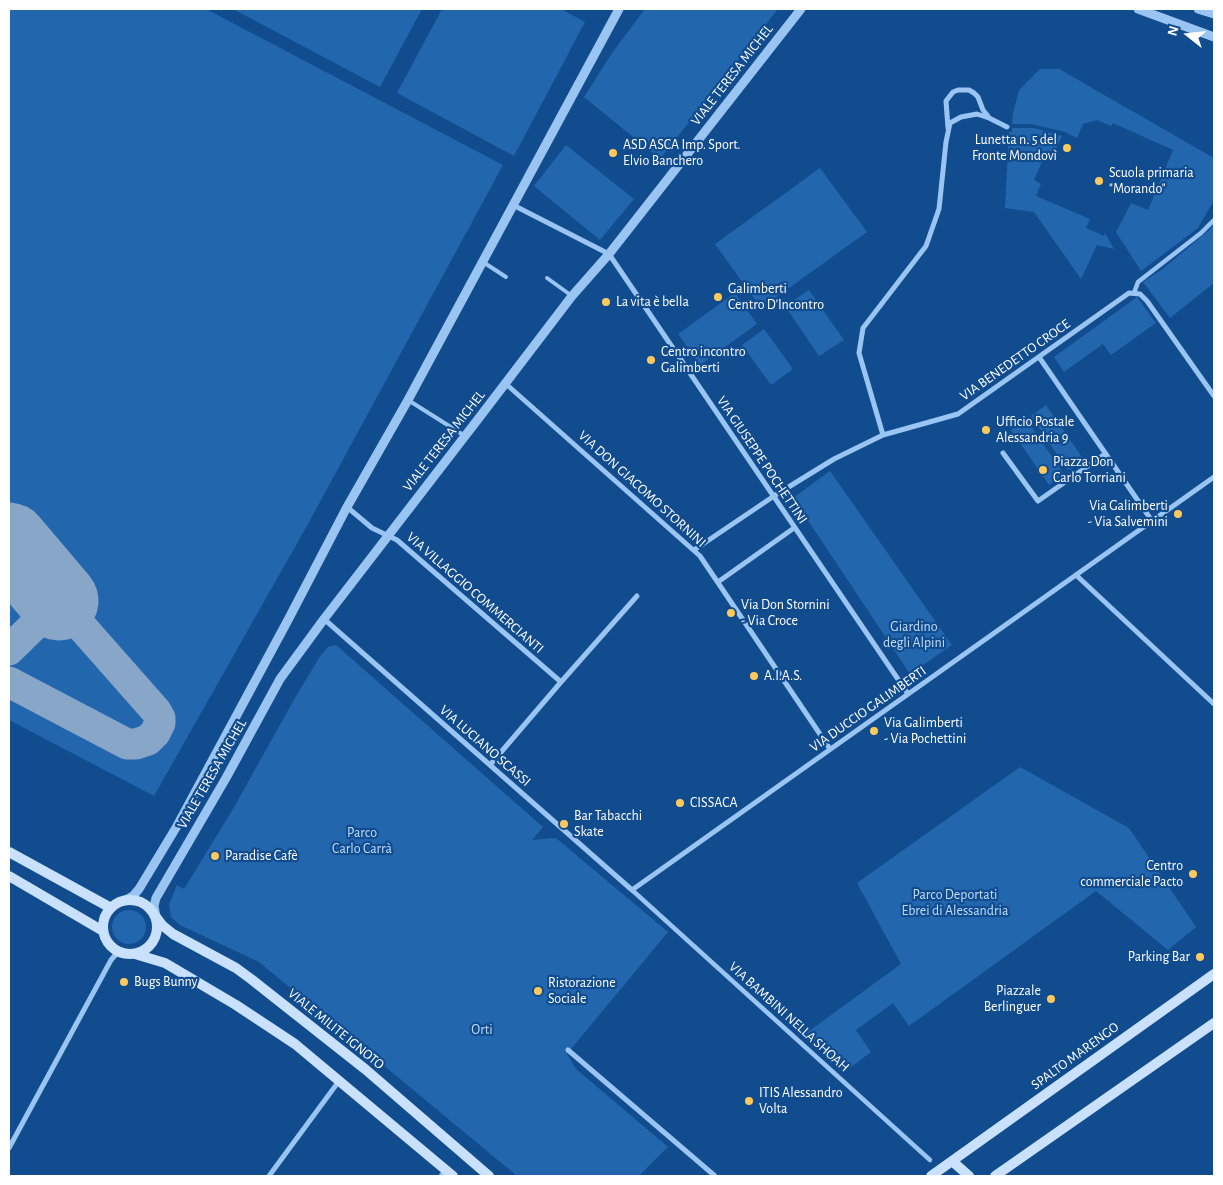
<!DOCTYPE html>
<meta charset="utf-8">
<style>
body{margin:0}
#map{position:relative;width:1223px;height:1185px;overflow:hidden;background:#114c8f;font-family:"Alegreya Sans",sans-serif}
canvas{display:block}
.frame{position:absolute;inset:0;border:10px solid #fff;pointer-events:none}
.north{position:absolute;left:1163px;top:10px;width:50px;height:50px;-webkit-text-stroke:4px #114c8f;paint-order:stroke;rotate:286deg;font-size:14px;font-weight:700;line-height:20px;text-align:center;color:#fff}
.north::after{content:'';display:block;margin:auto;width:18px;height:22px;background:#fff;clip-path:polygon(50% 0,100% 100%,50% 72%,0 100%)}
</style>
<div id="map">
<canvas width="1223" height="1185"></canvas>
<div class="frame"></div>
<div class="north">N</div>
</div>
<script>
const ctx = document.querySelector('canvas').getContext('2d');
ctx.lineJoin = 'round';
function fill(path, color) {
  ctx.fillStyle = color;
  ctx.fill(path, 'evenodd');
}
function poly(rows) {
  const path = new Path2D();
  for (const r of rows) {
    if (r.length === 3) {
      path.moveTo(r[0] + r[2], r[1]);
      path.arc(r[0], r[1], r[2], 0, 2 * Math.PI);
      continue;
    }
    path.moveTo(r[0], r[1]);
    for (let i = 2; i < r.length; i += 2) path.lineTo(r[i], r[i + 1]);
  }
  return path;
}
function trace(path, color, width, dash) {
  ctx.strokeStyle = color;
  ctx.lineWidth = width;
  ctx.lineCap = dash ? 'butt' : 'round';
  ctx.setLineDash(dash || []);
  ctx.stroke(path);
}
function drawText(font, color, halo, rows, align = 'center') {
  ctx.font = font + ' "Alegreya Sans",sans-serif';
  ctx.lineWidth = 4.5;
  ctx.setLineDash([]);
  ctx.textBaseline = 'middle';
  ctx.strokeStyle = halo;
  ctx.fillStyle = color;
  for (const [text, x, y, turn = 0] of rows) {
    ctx.save();
    ctx.translate(x, y);
    ctx.rotate((+turn || 0) * Math.PI / 180);
    ctx.textAlign = isNaN(turn) ? turn : align;
    if (halo) ctx.strokeText(text, 0, 0);
    ctx.fillText(text, 0, 0);
    ctx.restore();
  }
}
const green = poly([
 [9,9,206,9,503,165,308,524,154,796,9,720],
 [233,9,422,9,380,87],
 [442,9,561,9,585,22,514,156,397,93],
 [645,9,778,9,660,159,584,97,612,53],
 [1040,69,1059,69,1214,158,1214,200,1198,228,1141,271,1116,232,1131,203,1148,210,1173,150,1113,123,1111,126,1097,120,1083,124,1077,138,1065,132,1031,124,1012,124,1013,113,1019,90],
 [1012,128,1034,128,1062,136,1052,157,1045,155,1034,180,1041,184,1036,196,1090,219,1086,228,1104,236,1105,233,1114,249,1097,245,1081,279,1034,212,1005,208,1009,132,1012,132],
 [566,145,634,199,600,240,534,186],
 [820,168,867,232,761,308,715,244],
 [1214,223,1214,283,1170,318,1143,282,1164,268,1210,229],
 [809,290,844,340,819,356,785,306],
 [735,293,757,324,700,365,678,334],
 [1137,297,1156,323,1111,355,1103,344,1064,372,1054,357],
 [764,329,793,369,771,385,742,345],
 [1046,405,1084,460,1070,470,1067,469,1031,416],
 [1026,419,1064,474,1049,485,1011,430],
 [830,471,952,645,910,674,793,498],
 [336,645,543,827,532,840,556,838,668,932,567,1054,576,1069,668,1147,639,1176,517,1176,259,962,180,925,171,917,169,905,177,885,184,889,233,809,296,696,321,655,328,647],
 [1020,767,1129,828,1196,927,1168,950,1096,891,909,1026,893,1003,856,1030,871,1052,846,1071,805,1034,901,964,857,883],
 [129,927,17]
]);
const taxiway = poly([
 [9,650,59,601,156,711,160,718,160,723,155,733,148,740,136,744,127,744,9,682]
]);
const runway = poly([
 [9,542,59,601]
]);
const service = poly([
 [483,262,506,277],
 [547,278,572,296],
 [408,400,465,436]
]);
const pedestrian = poly([
 [1134,293,1138,282,1201,233,1214,220],
 [632,890,930,1160]
]);
const minor = poly([
 [948,128,946,101,953,92,958,90,969,90,974,93,978,97,983,110,988,116],
 [513,205,609,254,908,694],
 [1039,357,1152,521],
 [506,384,700,556,830,749],
 [883,435,859,353,863,328,926,246,939,209,946,142,950,123,961,117,977,114,989,118,1007,127],
 [1003,453,1038,501,1105,454],
 [347,507,372,528,397,540,561,682],
 [694,550,774,496,834,459,883,435,958,414,1129,293,1140,294,1147,301,1214,396],
 [1076,575,1214,704],
 [718,582,794,528],
 [324,619,632,890,1214,477],
 [490,765,561,682,637,596],
 [568,1050,715,1176],
 [9,1148,111,960,118,952],
 [269,1176,339,1081],
 [441,1176,446,1170]
]);
const tertiary = poly([
 [1138,9,1214,37],
 [1198,9,1214,14],
 [126,900,133,896,139,889,177,826,288,620,347,507,408,400,619,9],
 [156,917,154,906,156,898,226,778,280,679,324,619,482,414,572,296,609,254,801,9]
]);
const secondary = poly([
 [9,852,111,908],
 [9,876,103,931],
 [130,927,27],
 [156,917,162,925,173,934,236,968,251,979,365,1069,489,1176],
 [135,954,165,963,236,1005,295,1044,453,1176],
 [952,1161,969,1176],
 [931,1176,1214,974],
 [995,1176,1214,1023]
]);
const markers = [
 [1067,148,5,"#ffca5b"],
 [613,153,5,"#ffca5b"],
 [1099,181,5,"#ffca5b"],
 [718,297,5,"#ffca5b"],
 [606,302,5,"#ffca5b"],
 [651,360,5,"#ffca5b"],
 [986,430,5,"#ffca5b"],
 [1043,470,5,"#ffca5b"],
 [1178,514,5,"#ffca5b"],
 [731,613,5,"#ffca5b"],
 [754,676,5,"#ffca5b"],
 [874,731,5,"#ffca5b"],
 [680,803,5,"#ffca5b"],
 [564,824,5,"#ffca5b"],
 [215,856,5,"#ffca5b"],
 [1193,874,5,"#ffca5b"],
 [1200,957,5,"#ffca5b"],
 [124,982,5,"#ffca5b"],
 [538,991,5,"#ffca5b"],
 [1051,999,5,"#ffca5b"],
 [749,1101,5,"#ffca5b"]
];
const streetNames = [
 ["VIALE TERESA MICHEL",732,75,-52],
 ["VIA BENEDETTO CROCE",1015,360,-35],
 ["VIALE TERESA MICHEL",444,441,-52],
 ["VIA GIUSEPPE POCHETTINI",762,460,56],
 ["VIA DON GIACOMO STORNINI",642,489,42],
 ["VIA VILLAGGIO COMMERCIANTI",475,593,41],
 ["VIA DUCCIO GALIMBERTI",868,709,-35],
 ["VIA LUCIANO SCASSI",485,746,41],
 ["VIALE TERESA MICHEL",212,774,-60],
 ["VIA BAMBINI NELLA SHOAH",789,1017,42],
 ["VIALE MILITE IGNOTO",336,1029,39],
 ["SPALTO MARENGO",1075,1056,-36]
];
const poiNames = [
 ["Lunetta n. 5 del",1057,140,"right"],
 ["Fronte Mondovì",1057,156,"right"],
 ["ASD ASCA Imp. Sport.",623,145],
 ["Elvio Banchero",623,161],
 ["Scuola primaria",1109,173],
 ["\"Morando\"",1109,189],
 ["Galimberti",728,289],
 ["Centro D'Incontro",728,305],
 ["La vita è bella",616,302],
 ["Centro incontro",661,352],
 ["Galimberti",661,368],
 ["Ufficio Postale",996,422],
 ["Alessandria 9",996,438],
 ["Piazza Don",1053,462],
 ["Carlo Torriani",1053,478],
 ["Via Galimberti",1168,506,"right"],
 ["- Via Salvemini",1168,522,"right"],
 ["Via Don Stornini",741,605],
 ["- Via Croce",741,621],
 ["A.I.A.S.",764,676],
 ["Via Galimberti",884,723],
 ["- Via Pochettini",884,739],
 ["CISSACA",690,803],
 ["Bar Tabacchi",574,816],
 ["Skate",574,832],
 ["Paradise Cafè",225,856],
 ["Centro",1183,866,"right"],
 ["commerciale Pacto",1183,882,"right"],
 ["Parking Bar",1190,957,"right"],
 ["Bugs Bunny",134,982],
 ["Ristorazione",548,983],
 ["Sociale",548,999],
 ["Piazzale",1041,991,"right"],
 ["Berlinguer",1041,1007,"right"],
 ["ITIS Alessandro",759,1093],
 ["Volta",759,1109]
];
const parkNames = [
 ["Giardino",914,627],
 ["degli Alpini",914,643],
 ["Parco",362,833],
 ["Carlo Carrà",362,849],
 ["Parco Deportati",955,895],
 ["Ebrei di Alessandria",955,911],
 ["Orti",482,1030]
];
fill(green, '#2266ae');
trace(taxiway, '#88a6c7', 31);
trace(runway, '#88a6c7', 79);
trace(service, '#9ac5f2', 4);
trace(pedestrian, '#9ac5f2', 4.5);
trace(minor, '#9ac5f2', 5);
trace(tertiary, '#9ac5f2', 9);
trace(secondary, '#c9e1fc', 10);
for (const [x, y, r, color] of markers) {
  const dot = new Path2D();
  dot.arc(x, y, r, 0, 2 * Math.PI);
  ctx.fillStyle = color;
  ctx.fill(dot);
  trace(dot, '#114c8f', 2);
}
drawText('14px', '#fff', '#114c8f', streetNames);
drawText('14px', '#fff', '#114c8f', poiNames, 'left');
drawText('14px', '#c1defd', '#114c8f', parkNames);
</script>
